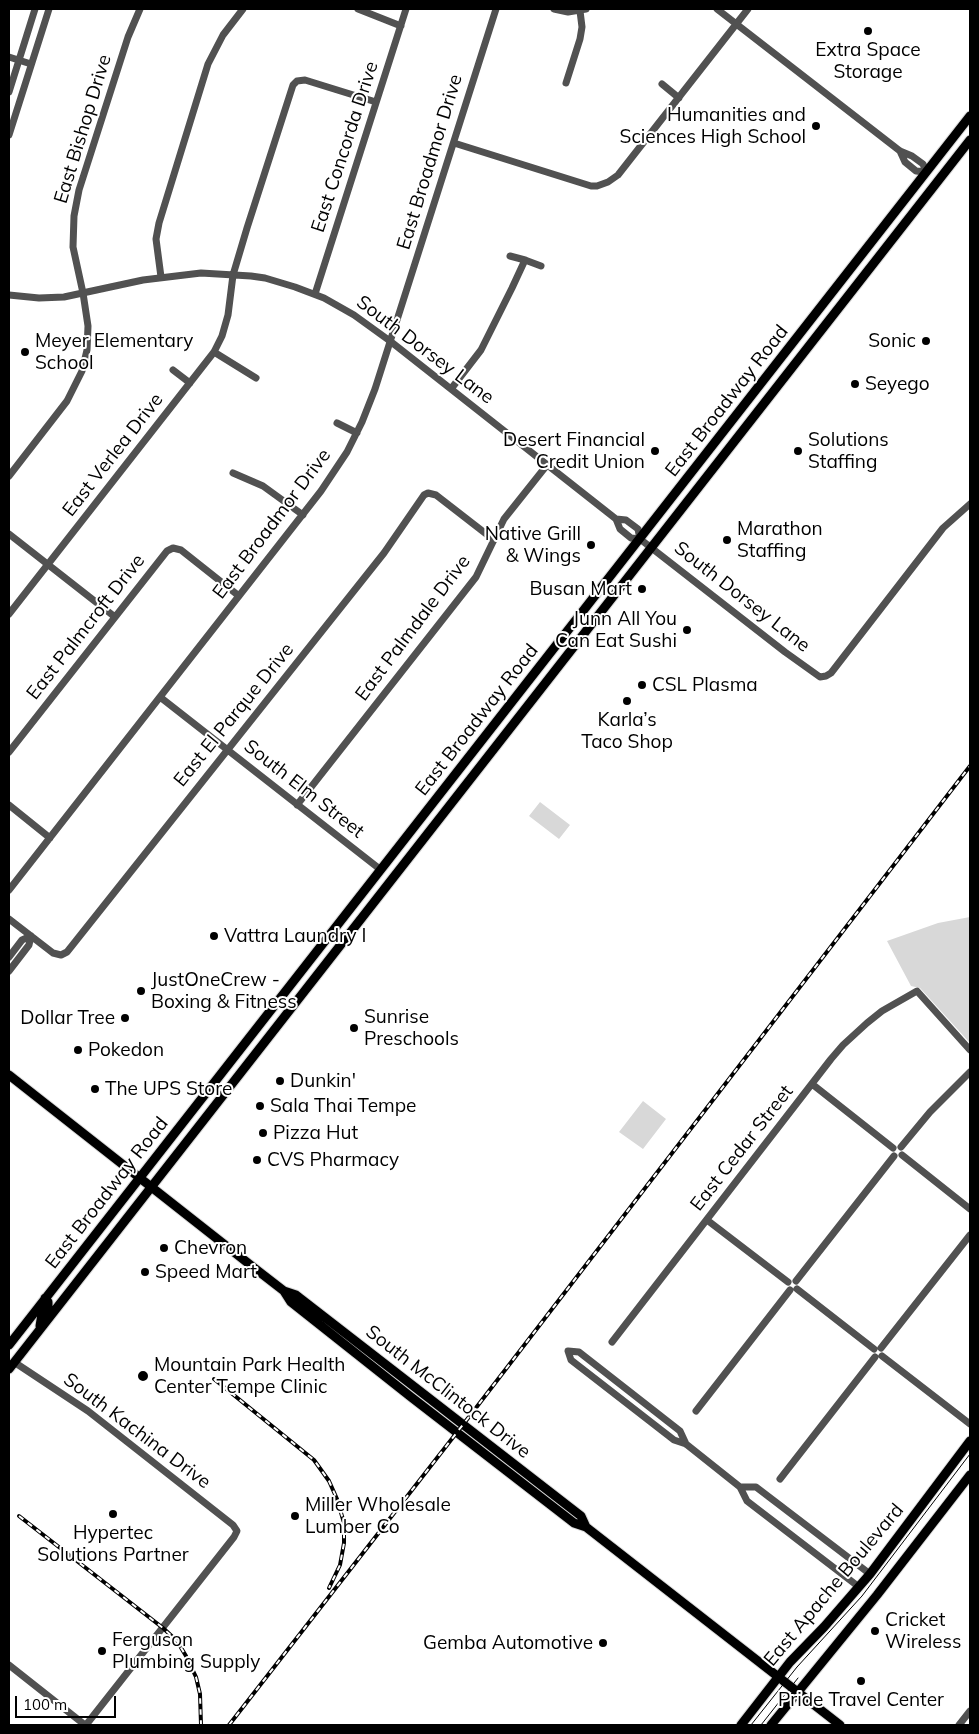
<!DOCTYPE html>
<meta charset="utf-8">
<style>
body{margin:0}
#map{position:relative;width:979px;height:1734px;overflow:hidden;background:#fff;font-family:Mulish,sans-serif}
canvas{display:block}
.frame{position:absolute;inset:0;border:10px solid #000;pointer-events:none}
.scale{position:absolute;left:15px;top:1696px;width:101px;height:22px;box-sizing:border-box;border:2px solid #000;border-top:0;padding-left:6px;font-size:15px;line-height:18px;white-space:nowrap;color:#000;-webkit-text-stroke:4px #fff;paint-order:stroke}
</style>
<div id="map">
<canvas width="979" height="1734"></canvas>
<div class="frame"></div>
<div class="scale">100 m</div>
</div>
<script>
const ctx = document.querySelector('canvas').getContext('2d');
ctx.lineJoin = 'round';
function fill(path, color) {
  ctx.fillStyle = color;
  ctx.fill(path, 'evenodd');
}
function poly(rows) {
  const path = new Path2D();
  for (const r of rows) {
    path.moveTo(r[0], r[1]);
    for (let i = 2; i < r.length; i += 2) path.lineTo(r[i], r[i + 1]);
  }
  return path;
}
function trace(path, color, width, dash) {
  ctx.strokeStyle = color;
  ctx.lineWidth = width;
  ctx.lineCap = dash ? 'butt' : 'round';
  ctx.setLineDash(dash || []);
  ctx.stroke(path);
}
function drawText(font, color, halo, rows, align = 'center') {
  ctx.font = font + ' Mulish,sans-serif';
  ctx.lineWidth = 4;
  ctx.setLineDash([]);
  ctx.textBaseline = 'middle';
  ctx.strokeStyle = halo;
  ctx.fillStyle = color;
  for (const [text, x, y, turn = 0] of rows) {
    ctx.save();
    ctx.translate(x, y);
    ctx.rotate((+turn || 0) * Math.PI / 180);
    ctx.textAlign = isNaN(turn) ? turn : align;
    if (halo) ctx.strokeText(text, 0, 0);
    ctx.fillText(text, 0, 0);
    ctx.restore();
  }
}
const green = poly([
 [540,802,570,825,559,839,529,816],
 [970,917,970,1043,920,988,911,986,887,941,938,923],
 [643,1101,666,1119,643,1149,619,1132]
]);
const minor = poly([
 [358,9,401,26],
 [554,9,568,12,586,9],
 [717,9,900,151,912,156,923,164,926,172,916,171,905,162,900,151],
 [9,57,31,64],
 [566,83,580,39,582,27,580,11],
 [662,84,679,98],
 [9,92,35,9],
 [9,135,49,9],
 [454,143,591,186,597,186,608,182,618,175,748,9],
 [510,256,525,260],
 [161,277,156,239,159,223,208,64,223,35,243,9],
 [315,294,406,9],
 [9,295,39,298,64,297,143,280,201,273,251,276,265,278,295,287,324,298,354,315,390,341,616,519,620,529,631,538,640,539,785,652,820,677,826,676,831,673,943,528,970,504],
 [214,352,256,378],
 [173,370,190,383],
 [451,389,481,350,512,288,525,260,541,266],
 [337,423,357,433],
 [233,473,263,486,303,515],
 [9,476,67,401,82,371,87,350,88,326,83,293,73,247,74,216,79,190,128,37,140,9],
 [616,519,626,520,638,529,640,539],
 [9,534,115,617],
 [9,614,214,352,222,336,228,315,233,275,247,228,293,85,297,81,305,80,376,102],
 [160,697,381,870],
 [9,752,167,551,173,548,181,550,239,596],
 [9,805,50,838],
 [297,805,476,577,504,519,547,465],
 [9,890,321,491,347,452,362,422,375,389,496,9],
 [9,919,53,953,61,955,67,952,384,553,424,495,428,493,436,495,494,540],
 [9,957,22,940,31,936],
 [9,971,29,945,31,936],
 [812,1084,893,1148],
 [901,1147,930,1112,970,1072],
 [902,1155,970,1209],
 [707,1220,788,1282],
 [796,1281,894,1156],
 [797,1289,874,1349],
 [612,1342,831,1059,843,1045,867,1023,882,1011,917,991,970,1050],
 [881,1348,970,1235],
 [882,1356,970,1424],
 [14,1362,88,1411,233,1525,237,1531,234,1537,86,1725],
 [696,1411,790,1290],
 [686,1444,680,1431,579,1352,568,1351,571,1360,674,1440,686,1444,740,1487,747,1501,859,1587],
 [780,1479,875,1357],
 [740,1487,756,1487,870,1574],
 [9,1665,85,1725],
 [959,1725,970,1711]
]);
const major = poly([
 [9,1075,253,1267,284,1291,296,1295,581,1516,586,1527],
 [284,1291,291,1302,411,1397,574,1523,586,1527,840,1725],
 [40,1326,42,1314,48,1306,48,1302,45,1298],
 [9,1345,970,116],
 [9,1369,970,140],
 [741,1725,790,1662,824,1627,870,1574,970,1441],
 [771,1725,877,1595,970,1475]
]);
const tram = poly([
 [751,1725,797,1667,862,1596,970,1454],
 [761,1725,798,1678]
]);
const rail = poly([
 [214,1379,314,1460,329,1481,337,1499,344,1523,344,1543,340,1565,329,1588],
 [19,1516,163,1628,177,1641,186,1656,196,1677,200,1694,201,1725],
 [229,1725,472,1413,970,766]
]);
const markers = [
 [868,31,5,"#000"],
 [816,126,5,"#000"],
 [926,341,5,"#000"],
 [25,352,5,"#000"],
 [855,384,5,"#000"],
 [655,451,5,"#000"],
 [798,451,5,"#000"],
 [727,540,5,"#000"],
 [591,545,5,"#000"],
 [642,589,5,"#000"],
 [687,630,5,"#000"],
 [642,685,5,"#000"],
 [627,701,5,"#000"],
 [214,936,5,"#000"],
 [141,991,5,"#000"],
 [125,1018,5,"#000"],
 [354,1028,5,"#000"],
 [78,1050,5,"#000"],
 [280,1081,5,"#000"],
 [95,1089,5,"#000"],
 [260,1106,5,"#000"],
 [263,1133,5,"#000"],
 [257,1160,5,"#000"],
 [164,1248,5,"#000"],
 [145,1272,5,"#000"],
 [143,1376,6,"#000"],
 [113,1514,5,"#000"],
 [295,1516,5,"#000"],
 [875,1631,5,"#000"],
 [603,1643,5,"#000"],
 [102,1651,5,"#000"],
 [861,1681,5,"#000"]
];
const poiNames = [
 ["Extra Space",868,50,"center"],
 ["Storage",868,72,"center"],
 ["Humanities and",806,115,"right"],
 ["Sciences High School",806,137,"right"],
 ["Meyer Elementary",35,341],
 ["School",35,363],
 ["Sonic",916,341,"right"],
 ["Seyego",865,384],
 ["Desert Financial",645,440,"right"],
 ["Credit Union",645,462,"right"],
 ["Solutions",808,440],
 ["Staffing",808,462],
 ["Marathon",737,529],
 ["Staffing",737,551],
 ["Native Grill",581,534,"right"],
 ["& Wings",581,556,"right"],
 ["Busan Mart",632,589,"right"],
 ["Junn All You",677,619,"right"],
 ["Can Eat Sushi",677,641,"right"],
 ["CSL Plasma",652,685],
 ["Karla’s",627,720,"center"],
 ["Taco Shop",627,742,"center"],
 ["Vattra Laundry I",224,936],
 ["JustOneCrew -",151,980],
 ["Boxing & Fitness",151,1002],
 ["Sunrise",364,1017],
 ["Preschools",364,1039],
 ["Dollar Tree",115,1018,"right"],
 ["Pokedon",88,1050],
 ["Dunkin'",290,1081],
 ["The UPS Store",105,1089],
 ["Sala Thai Tempe",270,1106],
 ["Pizza Hut",273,1133],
 ["CVS Pharmacy",267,1160],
 ["Chevron",174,1248],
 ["Speed Mart",155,1272],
 ["Mountain Park Health",154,1365],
 ["Center Tempe Clinic",154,1387],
 ["Miller Wholesale",305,1505],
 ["Lumber Co",305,1527],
 ["Hypertec",113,1533,"center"],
 ["Solutions Partner",113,1555,"center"],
 ["Cricket",885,1620],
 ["Wireless",885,1642],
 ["Ferguson",112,1640],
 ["Plumbing Supply",112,1662],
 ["Gemba Automotive",593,1643,"right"],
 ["Pride Travel Center",861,1700,"center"]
];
const streetNames = [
 ["East Bishop Drive",83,129,-73],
 ["East Concorda Drive",345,147,-72],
 ["East Broadmor Drive",430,162,-73],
 ["South Dorsey Lane",425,350,37],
 ["East Broadway Road",727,401,-52],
 ["East Verlea Drive",113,455,-52],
 ["East Broadmor Drive",272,524,-53],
 ["South Dorsey Lane",742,597,38],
 ["East Palmcroft Drive",86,627,-52],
 ["East Palmdale Drive",413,628,-53],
 ["East El Parque Drive",234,715,-51],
 ["East Broadway Road",477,720,-52],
 ["South Elm Street",304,789,38],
 ["East Cedar Street",742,1148,-52],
 ["East Broadway Road",107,1193,-52],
 ["South McClintock Drive",448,1392,38],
 ["South Kachina Drive",137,1431,37],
 ["East Apache Boulevard",834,1585,-50]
];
fill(green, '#d8d8d8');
trace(major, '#dbdbdb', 11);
trace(minor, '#515151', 7);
trace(major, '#000', 9);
trace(tram, '#000', 1);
trace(rail, '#000', 4);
trace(rail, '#fff', 2, [5.5]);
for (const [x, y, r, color] of markers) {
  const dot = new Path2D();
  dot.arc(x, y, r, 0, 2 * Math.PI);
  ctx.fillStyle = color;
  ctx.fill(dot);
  trace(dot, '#fff', 2);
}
drawText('19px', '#000', '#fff', poiNames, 'left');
drawText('19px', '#000', '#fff', streetNames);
</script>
